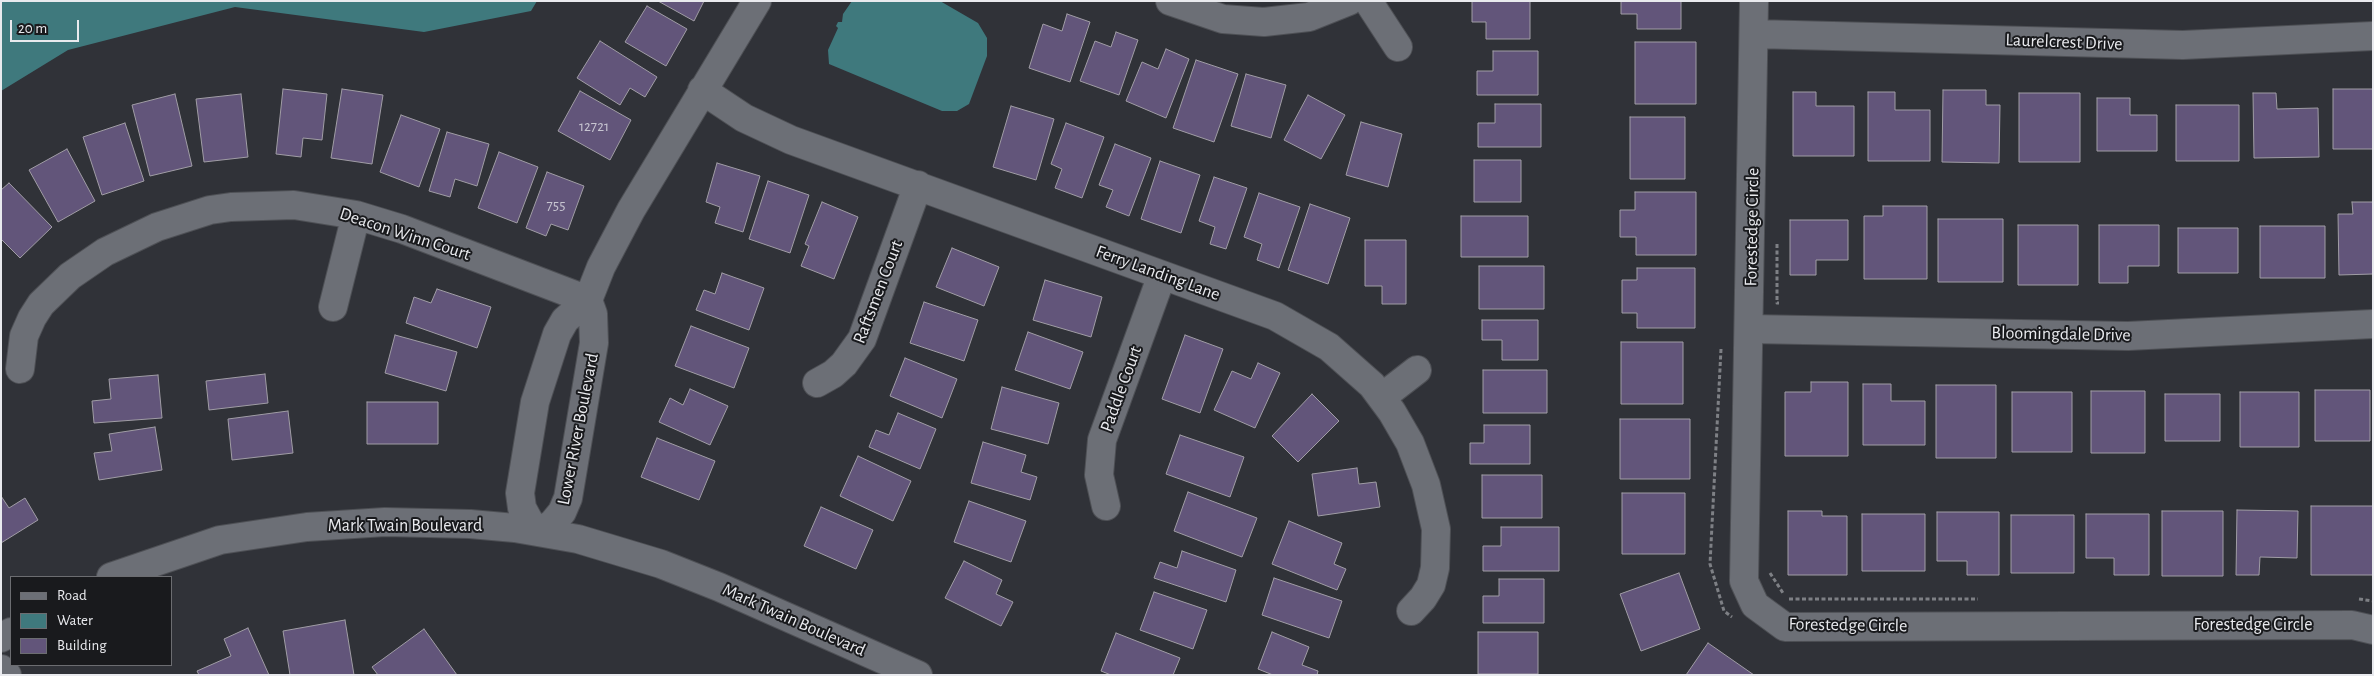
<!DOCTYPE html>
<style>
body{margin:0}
#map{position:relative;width:2374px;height:676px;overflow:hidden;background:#303238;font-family:"Alegreya Sans",sans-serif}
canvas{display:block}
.frame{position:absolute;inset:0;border:2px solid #e9eaee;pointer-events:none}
.legend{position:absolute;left:10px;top:576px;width:162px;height:90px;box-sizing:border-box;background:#191a1d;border:1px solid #6c6d71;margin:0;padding:6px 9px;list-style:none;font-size:15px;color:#e9eaee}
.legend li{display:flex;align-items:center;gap:10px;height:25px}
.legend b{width:25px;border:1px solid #6c6d71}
.scale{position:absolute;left:10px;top:20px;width:69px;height:22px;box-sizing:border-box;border:2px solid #e9eaee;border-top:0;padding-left:6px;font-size:15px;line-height:18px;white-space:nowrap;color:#e9eaee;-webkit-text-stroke:4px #191a1d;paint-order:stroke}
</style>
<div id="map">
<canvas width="2374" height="676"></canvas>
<div class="frame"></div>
<ul class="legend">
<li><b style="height:6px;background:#6c6f76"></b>Road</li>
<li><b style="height:14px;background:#3f797d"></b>Water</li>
<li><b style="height:14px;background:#62557a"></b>Building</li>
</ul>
<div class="scale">20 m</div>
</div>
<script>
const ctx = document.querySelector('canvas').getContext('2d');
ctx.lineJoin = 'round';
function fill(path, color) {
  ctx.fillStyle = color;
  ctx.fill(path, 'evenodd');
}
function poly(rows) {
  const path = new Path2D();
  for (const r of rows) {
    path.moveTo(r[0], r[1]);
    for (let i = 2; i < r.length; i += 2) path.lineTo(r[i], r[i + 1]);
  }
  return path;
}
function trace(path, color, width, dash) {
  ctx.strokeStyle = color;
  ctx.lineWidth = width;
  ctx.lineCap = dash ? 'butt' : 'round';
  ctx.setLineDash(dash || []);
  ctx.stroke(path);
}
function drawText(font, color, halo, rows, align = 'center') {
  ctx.font = font + ' "Alegreya Sans",sans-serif';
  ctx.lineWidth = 4;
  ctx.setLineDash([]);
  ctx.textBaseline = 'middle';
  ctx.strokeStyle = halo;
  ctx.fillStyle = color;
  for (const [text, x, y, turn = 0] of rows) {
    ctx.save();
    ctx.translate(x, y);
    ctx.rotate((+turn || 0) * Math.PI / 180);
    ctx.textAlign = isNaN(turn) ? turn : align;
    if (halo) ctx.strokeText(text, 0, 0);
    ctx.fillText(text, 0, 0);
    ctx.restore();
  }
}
const water = poly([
 [1,1,537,1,531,11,424,32,235,7,68,50,1,91],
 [852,1,940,1,978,23,987,38,987,56,969,104,957,111,942,111,829,64,828,50,838,28,836,26,838,22,842,22,843,14]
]);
const building = poly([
 [658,1,704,1,694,21,658,1],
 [1472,1,1530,1,1530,39,1486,39,1486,22,1472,22,1472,1],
 [1621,1,1681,1,1681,29,1637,29,1637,14,1621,14,1621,1],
 [647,6,687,29,666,66,625,42,647,6],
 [1067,14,1090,22,1070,82,1029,68,1043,24,1062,31,1067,14],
 [1116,32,1138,40,1119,95,1080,81,1095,41,1111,47,1116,32],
 [600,41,657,77,645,97,630,88,620,105,577,78,600,41],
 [1635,42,1696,42,1696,104,1635,104,1635,42],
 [1166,49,1189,59,1166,118,1126,101,1142,62,1158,69,1166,49],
 [1493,51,1538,51,1538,95,1477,95,1477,71,1493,71,1493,51],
 [1196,60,1238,74,1214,142,1173,128,1196,60],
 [1246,74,1286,85,1271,138,1231,126,1246,74],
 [283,89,327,94,322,140,303,138,301,157,276,154,283,89],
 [342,89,383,95,372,164,331,158,342,89],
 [2333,89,2373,89,2373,149,2333,149,2333,89],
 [1943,90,1986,90,1986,105,2000,105,1999,163,1942,162,1943,90],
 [580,91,631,120,610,160,558,131,580,91],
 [1793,92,1816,92,1816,106,1854,106,1854,156,1793,156,1793,92],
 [1868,92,1895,92,1895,110,1930,110,1930,161,1868,161,1868,92],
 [2019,93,2080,93,2080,162,2019,162,2019,93],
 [2253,93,2276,93,2277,109,2318,108,2319,157,2254,158,2253,93],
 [175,94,192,166,150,176,132,105,175,94],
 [241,94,248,157,204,162,196,99,241,94],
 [1308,95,1345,115,1321,159,1284,140,1308,95],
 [2097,98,2130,98,2130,115,2157,115,2157,151,2097,151,2097,98],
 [1495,104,1541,104,1541,147,1478,147,1478,123,1495,123,1495,104],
 [2176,105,2239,105,2239,161,2176,161,2176,105],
 [1011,106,1054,119,1036,180,993,167,1011,106],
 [401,115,440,129,419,187,380,172,401,115],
 [1630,117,1685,117,1685,179,1630,179,1630,117],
 [1361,122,1402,134,1388,187,1346,175,1361,122],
 [125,123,144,181,102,195,83,137,125,123],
 [1066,123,1104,137,1082,198,1055,188,1062,169,1051,164,1066,123],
 [447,132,489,144,477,186,455,179,450,197,429,191,447,132],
 [1115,144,1151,158,1129,216,1106,207,1113,190,1099,185,1115,144],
 [67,149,95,201,58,222,29,170,67,149],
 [499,152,538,167,517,223,478,208,499,152],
 [1474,160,1521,160,1521,202,1474,202,1474,160],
 [1160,161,1200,175,1181,233,1141,219,1160,161],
 [717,163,760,176,743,232,715,223,720,207,706,202,717,163],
 [547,172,584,186,568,230,551,224,546,236,526,228,547,172],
 [1214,177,1247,188,1226,249,1210,244,1215,227,1199,221,1214,177],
 [768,181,809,195,790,253,749,239,768,181],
 [9,183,52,227,20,258,1,239,1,190,9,183],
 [1635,192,1696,192,1696,255,1636,255,1636,237,1620,237,1620,210,1635,210,1635,192],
 [1259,193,1300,207,1279,268,1257,260,1262,244,1244,237,1259,193],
 [822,202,858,217,834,279,801,266,809,246,805,244,822,202],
 [2352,202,2373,202,2373,274,2339,275,2338,214,2353,214,2352,202],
 [1310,204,1350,218,1328,284,1288,270,1310,204],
 [1883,206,1927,206,1927,279,1864,279,1864,216,1883,216,1883,206],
 [1461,216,1528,216,1528,257,1461,257,1461,216],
 [1938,219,2003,219,2003,282,1938,282,1938,219],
 [1790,220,1848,220,1848,260,1816,260,1816,275,1790,275,1790,220],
 [2018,225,2078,225,2078,285,2018,285,2018,225],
 [2099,225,2159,225,2159,266,2128,266,2128,283,2099,283,2099,225],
 [2260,226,2325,226,2325,278,2260,278,2260,226],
 [2178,228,2238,228,2238,273,2178,273,2178,228],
 [1365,240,1406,240,1406,304,1382,304,1382,286,1365,286,1365,240],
 [952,248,999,267,984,306,936,287,952,248],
 [1479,266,1544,266,1544,309,1479,309,1479,266],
 [1637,268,1695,268,1695,328,1637,328,1637,313,1622,313,1622,280,1637,280,1637,268],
 [722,273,764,288,749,330,696,310,704,290,715,294,722,273],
 [1045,280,1102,297,1091,337,1033,320,1045,280],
 [437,289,491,307,477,348,406,323,414,297,431,303,437,289],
 [924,302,978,320,964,361,910,343,924,302],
 [1482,320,1538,320,1538,360,1502,360,1502,340,1482,340,1482,320],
 [691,326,749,348,734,388,675,366,691,326],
 [1028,332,1083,352,1070,389,1015,370,1028,332],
 [395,335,457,352,446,391,385,373,395,335],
 [1185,335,1223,349,1200,413,1162,399,1185,335],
 [1621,342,1683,342,1683,404,1621,404,1621,342],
 [905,358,957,379,942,418,890,396,905,358],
 [1258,363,1280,373,1255,428,1214,410,1232,371,1251,379,1258,363],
 [1483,370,1547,370,1547,413,1483,413,1483,370],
 [265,374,268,403,209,410,206,381,265,374],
 [158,375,162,418,94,423,92,401,111,399,109,379,158,375],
 [1811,382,1848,382,1848,456,1785,456,1785,392,1811,392,1811,382],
 [1863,384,1891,384,1891,401,1925,401,1925,445,1863,445,1863,384],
 [1936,385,1996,385,1996,458,1936,458,1936,385],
 [1002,387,1059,403,1048,444,991,429,1002,387],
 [690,389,728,406,710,445,659,422,670,398,683,405,690,389],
 [2315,390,2370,390,2370,441,2315,441,2315,390],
 [2091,391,2145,391,2145,453,2091,453,2091,391],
 [2012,392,2072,392,2072,452,2012,452,2012,392],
 [2240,392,2299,392,2299,447,2240,447,2240,392],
 [1312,394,1339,421,1298,462,1272,436,1312,394],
 [2165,394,2220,394,2220,441,2165,441,2165,394],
 [367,402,438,402,438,444,367,444,367,402],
 [288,411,293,453,232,460,228,419,288,411],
 [898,413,936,429,920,469,869,447,876,430,889,435,898,413],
 [1620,419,1690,419,1690,479,1620,479,1620,419],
 [1484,425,1530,425,1530,464,1470,464,1470,443,1484,443,1484,425],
 [155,427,162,470,99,480,94,453,112,451,109,434,155,427],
 [1180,435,1244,457,1230,497,1166,474,1180,435],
 [657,438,715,461,699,500,641,477,657,438],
 [983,442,1026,455,1021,472,1037,477,1030,500,971,483,983,442],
 [858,456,911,481,893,521,840,496,858,456],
 [1357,468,1359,484,1376,482,1380,507,1318,516,1312,474,1357,468],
 [1482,475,1542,475,1542,518,1482,518,1482,475],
 [1188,492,1257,518,1242,557,1174,531,1188,492],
 [1622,493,1685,493,1685,554,1622,554,1622,493],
 [1,496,9,508,25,498,38,520,1,543,1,496],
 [969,501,1026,521,1011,562,954,542,969,501],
 [2311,506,2373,506,2373,575,2311,575,2311,506],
 [821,507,873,530,856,569,804,546,821,507],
 [2237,510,2298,511,2297,558,2260,557,2259,575,2236,575,2237,510],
 [1788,511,1822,511,1822,516,1847,516,1847,575,1788,575,1788,511],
 [2162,511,2223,511,2223,576,2162,576,2162,511],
 [1937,512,1999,512,1999,575,1967,575,1967,561,1937,561,1937,512],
 [1862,514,1925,514,1925,571,1862,571,1862,514],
 [2086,514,2149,514,2149,575,2114,575,2114,558,2086,558,2086,514],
 [2011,515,2074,515,2074,573,2011,573,2011,515],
 [1289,521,1342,543,1334,564,1346,569,1337,590,1272,564,1289,521],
 [1501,527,1559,527,1559,571,1483,571,1483,546,1501,546,1501,527],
 [1182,551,1236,570,1226,602,1154,578,1160,562,1177,568,1182,551],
 [964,561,1002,580,996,594,1013,602,1001,626,945,598,964,561],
 [1679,573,1700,629,1641,651,1620,594,1679,573],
 [1274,578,1342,601,1329,638,1262,615,1274,578],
 [1499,579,1544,579,1544,623,1483,623,1483,596,1499,596,1499,579],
 [1154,592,1207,610,1193,649,1140,630,1154,592],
 [345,620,354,675,290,675,283,631,345,620],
 [248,628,269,675,199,675,197,671,231,656,224,639,248,628],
 [424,629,457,675,378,675,372,667,424,629],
 [1272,632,1309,647,1302,665,1318,671,1317,675,1273,675,1258,669,1272,632],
 [1478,632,1538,632,1538,674,1478,674,1478,632],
 [1116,633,1180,658,1173,675,1111,675,1101,671,1116,633],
 [1708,643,1754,675,1686,675,1708,643]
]);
const path = poly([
 [1777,244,1777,303,1779,303],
 [1721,349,1710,564,1724,611,1732,617],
 [1770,573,1783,593],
 [1789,599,1978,599],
 [2359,599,2373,601]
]);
const minor = poly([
 [1170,1,1223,19,1264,22,1309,17,1349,1],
 [1368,1,1398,47],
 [1754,1,1744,581,1755,605,1785,627,2352,625,2373,630],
 [1755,34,2183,45,2373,36],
 [702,90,744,118,791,140,1275,316,1329,347,1372,385,1392,412,1410,443,1426,485,1436,529,1435,568,1431,585,1423,598,1411,611],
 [588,300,593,314,594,343,568,498,562,512,552,524,538,532,529,521,522,508,520,493,535,402,557,334,565,320,588,300,601,267,631,210,757,1],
 [333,307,356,215],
 [1750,329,2128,336,2373,324],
 [20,369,24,336,32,318,41,304,70,276,105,252,157,227,210,210,231,207,294,205,356,215,402,229,588,300],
 [817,383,833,374,844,364,862,339,918,185],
 [1382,397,1417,370],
 [1106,506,1099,475,1102,440,1162,275],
 [111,577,220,540,307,527,385,522,470,524,515,528,578,539,661,564,719,587,918,675],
 [1,638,11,632],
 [1,669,7,675]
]);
const numberNames = [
 ["12721",594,126],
 ["755",556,205]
];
const streetNames = [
 ["Laurelcrest Drive",2064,42,2],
 ["Forestedge Circle",1752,227,-89],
 ["Deacon Winn Court",405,234,18],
 ["Ferry Landing Lane",1158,273,20],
 ["Raftsmen Court",878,292,-69],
 ["Bloomingdale Drive",2061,334,1],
 ["Paddle Court",1121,389,-70],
 ["Lower River Boulevard",578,429,-79],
 ["Mark Twain Boulevard",405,526],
 ["Mark Twain Boulevard",794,620,24],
 ["Forestedge Circle",1848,625,1],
 ["Forestedge Circle",2253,625]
];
fill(water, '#3f797d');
fill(building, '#62557a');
trace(building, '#a09da5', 1);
trace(minor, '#4e5055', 30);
trace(path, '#7e8085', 3, [4, 2.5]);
trace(minor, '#6c6f76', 28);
drawText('15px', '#c7c5d1', null, numberNames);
drawText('18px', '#e9eaee', '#191a1d', streetNames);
</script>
